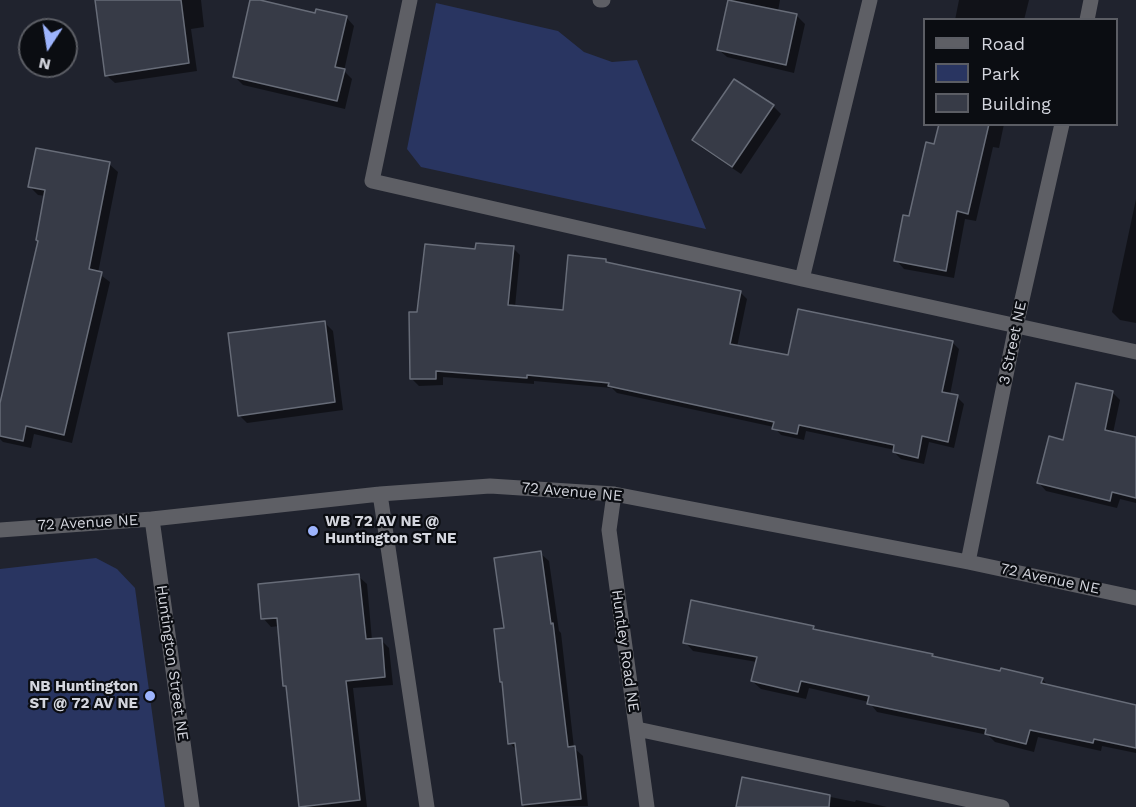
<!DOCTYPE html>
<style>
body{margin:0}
#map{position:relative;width:1136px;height:807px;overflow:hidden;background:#20232e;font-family:"Work Sans",sans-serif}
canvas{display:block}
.legend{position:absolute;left:923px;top:18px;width:195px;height:108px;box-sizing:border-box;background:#0b0d12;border:2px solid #5b5d64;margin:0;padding:8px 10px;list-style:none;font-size:18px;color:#d4d6de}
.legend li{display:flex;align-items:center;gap:12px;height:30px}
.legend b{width:30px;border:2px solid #5b5d64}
.north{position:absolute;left:18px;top:18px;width:60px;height:60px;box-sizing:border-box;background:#0b0d12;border:2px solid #5b5d64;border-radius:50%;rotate:192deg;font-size:16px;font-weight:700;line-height:24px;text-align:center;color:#d4d6de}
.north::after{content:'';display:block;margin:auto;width:21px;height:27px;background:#9db4fd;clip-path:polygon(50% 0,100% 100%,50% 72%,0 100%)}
</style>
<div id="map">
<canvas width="1136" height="807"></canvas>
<ul class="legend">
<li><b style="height:8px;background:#5e5f65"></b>Road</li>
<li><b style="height:16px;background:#293561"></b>Park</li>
<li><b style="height:16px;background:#373b47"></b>Building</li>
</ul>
<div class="north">N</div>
</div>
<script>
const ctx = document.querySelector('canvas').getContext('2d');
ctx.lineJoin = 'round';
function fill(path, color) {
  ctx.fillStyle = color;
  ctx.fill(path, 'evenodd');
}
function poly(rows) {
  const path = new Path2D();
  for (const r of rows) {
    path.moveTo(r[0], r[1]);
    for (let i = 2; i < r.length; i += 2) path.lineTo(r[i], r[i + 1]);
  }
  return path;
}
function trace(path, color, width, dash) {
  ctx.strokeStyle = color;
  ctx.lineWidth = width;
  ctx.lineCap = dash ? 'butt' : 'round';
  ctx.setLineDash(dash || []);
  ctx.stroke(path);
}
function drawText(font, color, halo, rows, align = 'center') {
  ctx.font = font + ' "Work Sans",sans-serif';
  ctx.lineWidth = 4.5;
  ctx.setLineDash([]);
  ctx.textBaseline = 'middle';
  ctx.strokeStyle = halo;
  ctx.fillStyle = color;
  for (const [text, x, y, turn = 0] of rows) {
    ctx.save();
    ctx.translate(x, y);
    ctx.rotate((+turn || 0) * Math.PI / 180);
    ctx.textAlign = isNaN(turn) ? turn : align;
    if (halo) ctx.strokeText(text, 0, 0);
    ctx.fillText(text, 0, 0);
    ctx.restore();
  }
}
const green = poly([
 [436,3,558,31,584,52,612,62,637,60,706,229,421,167,407,149],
 [96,558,117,569,135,588,165,807,0,807,0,569]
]);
const shadow = poly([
 [96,0,201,0,204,27,191,29,197,71,115,83,106,75],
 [729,0,780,0,778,11,796,15,805,24,794,73,727,57,718,49],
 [959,0,1029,0,1024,20,955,20],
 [316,15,346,17,354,26,344,71,352,79,345,109,243,85,235,77],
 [773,106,781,114,741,174,702,148,694,140],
 [941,124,1004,124,999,148,993,147,976,221,965,219,954,278,904,269,896,260,936,146],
 [109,164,118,172,98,273,110,282,72,443,34,434,31,448,3,442,0,439,0,410,39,242,46,196,38,195,30,187],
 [1136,199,1136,323,1120,320,1112,312],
 [513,248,520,255,515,307,564,312,605,260,610,265,740,292,747,299,737,347,789,357,952,342,959,349,950,395,957,397,964,404,954,448,929,442,924,464,901,459,894,452,895,450,806,431,804,440,781,435,774,427,617,393,612,388,534,381,534,384,443,377,443,385,419,386,412,379,419,313,477,251],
 [325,323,333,331,343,410,247,423,239,415],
 [1112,392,1120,400,1113,433,1136,439,1136,503,1120,499,1117,508,1046,491,1039,483,1065,441],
 [540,553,549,561,559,631,561,633,574,748,583,756,588,806,524,807,518,752,510,743,503,683,501,681,506,629],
 [358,576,367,584,372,640,381,640,389,648,393,685,353,688,367,807,302,807,288,689,284,685,279,626,271,627,263,618],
 [813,627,817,631,932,656,935,658,1001,673,1042,679,1050,687,1136,706,1136,753,1102,746,1101,751,1038,737,1034,752,995,742,988,735,877,712,869,702,809,688,806,699,761,689,752,681,757,662,693,651,685,642],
 [743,779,855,802,856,800,887,807,738,807]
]);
const building = poly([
 [95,0,181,0,189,63,105,76,95,0],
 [250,0,260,0,315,13,316,9,347,16,335,67,345,69,337,101,233,77,250,0],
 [728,0,797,14,786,65,717,50,728,0],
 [734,79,774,105,732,167,692,140,734,79],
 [939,124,989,124,968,214,957,211,946,271,894,261,903,215,909,216,926,142,934,144,939,124],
 [36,148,110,162,89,269,102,272,64,435,26,426,23,441,0,436,0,403,38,241,36,240,45,190,28,187,36,148],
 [476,243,514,246,508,305,563,310,568,255,606,259,606,262,741,291,730,344,788,355,798,309,953,341,942,392,958,395,948,442,922,436,918,458,893,452,894,445,799,425,797,434,772,429,774,422,608,386,609,383,527,375,527,378,436,371,436,379,410,379,409,312,417,312,425,244,475,249,476,243],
 [325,321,335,402,238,416,228,333,325,321],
 [1076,383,1113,391,1105,430,1136,437,1136,498,1112,492,1110,501,1037,483,1049,436,1063,440,1076,383],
 [541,551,551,624,553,623,568,747,575,746,581,799,522,805,515,743,508,744,502,682,500,682,494,629,504,628,494,558,541,551],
 [359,574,366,639,382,638,385,677,346,681,360,800,299,807,286,686,283,686,277,618,261,619,258,584,359,574],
 [691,600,814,626,813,629,933,654,932,656,1000,671,1001,668,1043,678,1041,683,1136,705,1136,748,1094,739,1093,743,1030,730,1026,744,985,734,986,729,867,704,869,696,801,681,798,692,751,681,757,657,683,643,691,600],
 [742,777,830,795,829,807,736,807,742,777]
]);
const minor = poly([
 [410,0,372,181,802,279,1136,352],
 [600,0,603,0],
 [1087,20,1091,0],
 [802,279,870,0],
 [380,494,427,807],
 [614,494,609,530,647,807],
 [152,519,192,807],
 [0,530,152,519,380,494,490,486,614,494,968,562,1136,598],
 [968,562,1016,326,1062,124],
 [637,729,1002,807]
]);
const markers = [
 [313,531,6,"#9db4fd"],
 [150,696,6,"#9db4fd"]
];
const streetNames = [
 ["3 Street NE",1013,343,-78],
 ["72 Avenue NE",572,492,5],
 ["72 Avenue NE",88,523,-3],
 ["72 Avenue NE",1050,579,12],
 ["Huntley Road NE",625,651,82],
 ["Huntington Street NE",172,663,82]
];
const poiNames = [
 ["WB 72 AV NE @",325,522],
 ["Huntington ST NE",325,539],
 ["NB Huntington",138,687,"right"],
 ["ST @ 72 AV NE",138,704,"right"]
];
fill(green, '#293561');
fill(shadow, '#0007');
fill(building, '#373b47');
trace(building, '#676c78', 1.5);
trace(minor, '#5e5f65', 15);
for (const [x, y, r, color] of markers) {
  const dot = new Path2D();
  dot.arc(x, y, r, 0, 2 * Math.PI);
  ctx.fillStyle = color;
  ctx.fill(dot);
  trace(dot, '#0b0d12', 2);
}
drawText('15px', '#d4d6de', '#0b0d12', streetNames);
drawText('bold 15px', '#d4d6de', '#0b0d12', poiNames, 'left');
</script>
